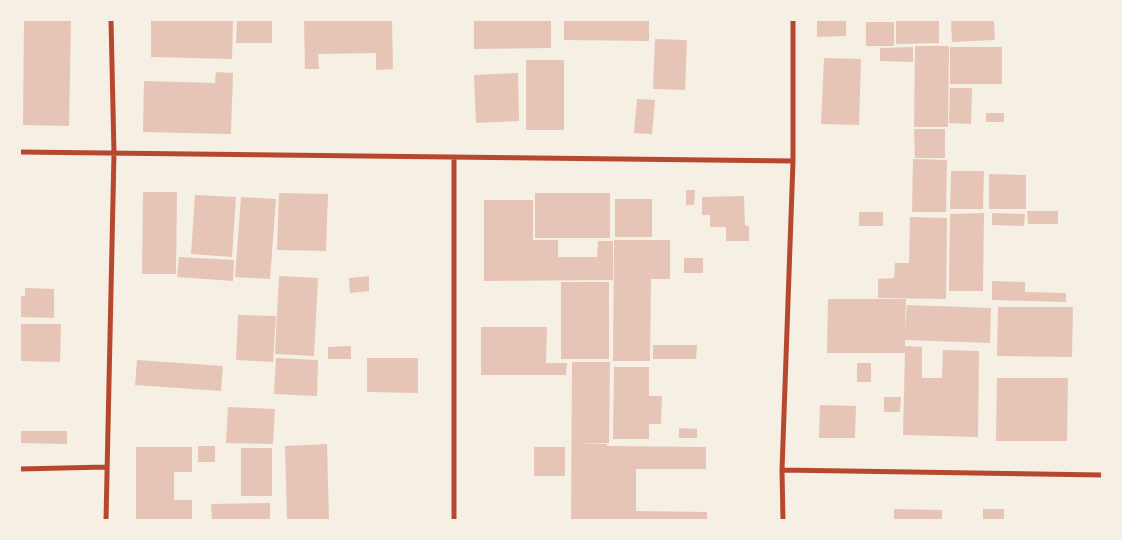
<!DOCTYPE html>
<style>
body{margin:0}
#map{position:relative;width:1122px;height:540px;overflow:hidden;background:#f6efe4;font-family:"Fira Sans Condensed",sans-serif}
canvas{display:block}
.frame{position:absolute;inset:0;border:21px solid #f6efe4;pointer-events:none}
</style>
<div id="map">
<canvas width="1122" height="540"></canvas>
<div class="frame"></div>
</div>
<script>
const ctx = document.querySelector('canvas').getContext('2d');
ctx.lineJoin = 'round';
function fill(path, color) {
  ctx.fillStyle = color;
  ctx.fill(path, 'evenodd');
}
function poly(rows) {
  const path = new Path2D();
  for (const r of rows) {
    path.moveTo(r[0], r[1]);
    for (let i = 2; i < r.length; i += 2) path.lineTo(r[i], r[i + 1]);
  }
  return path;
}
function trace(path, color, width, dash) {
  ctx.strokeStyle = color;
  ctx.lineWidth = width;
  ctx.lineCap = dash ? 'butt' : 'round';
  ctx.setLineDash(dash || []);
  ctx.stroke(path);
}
const building = poly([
 [24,20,71,20,69,126,23,125],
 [151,20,233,20,232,59,151,57],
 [237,20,272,20,272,43,236,43],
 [304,20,392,20,393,69,376,70,376,53,318,54,319,69,305,69],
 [474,20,551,20,551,48,474,49],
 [564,20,649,20,649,41,564,40],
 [817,20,846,20,846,36,817,37],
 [896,20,939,20,939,43,896,44],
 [951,20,994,20,995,40,952,42],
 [866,22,894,22,894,46,866,46],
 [655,39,687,40,685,90,653,89],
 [915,46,949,46,948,127,914,127],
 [913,47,913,62,880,61,880,48],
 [950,47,1002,47,1002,84,950,84],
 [824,58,861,59,859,125,821,124],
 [526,60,564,60,564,130,526,130],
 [216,72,233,73,231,134,143,132,144,81,215,83],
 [518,73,519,121,476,123,474,75],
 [950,88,972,88,971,124,949,123],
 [637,99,655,100,652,134,634,133],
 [986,113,1004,113,1004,122,986,122],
 [914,129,945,129,945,158,915,158],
 [913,159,947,160,946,212,912,212],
 [951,171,984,171,983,209,950,209],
 [989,174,1026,175,1026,209,989,209],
 [686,190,695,190,694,205,686,205],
 [143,192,177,192,176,274,142,274],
 [279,193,328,194,326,251,277,250],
 [535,193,610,193,610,238,535,238],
 [195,195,236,197,232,257,191,254],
 [744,196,745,225,749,226,749,241,726,241,726,227,710,227,710,215,702,215,702,197],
 [241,197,276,199,270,279,235,277],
 [615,199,652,199,652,237,615,237],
 [484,200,533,200,533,240,558,240,558,257,597,257,598,241,613,241,613,280,484,281],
 [1027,211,1058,211,1058,224,1028,224],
 [859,212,883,212,883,226,859,226],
 [984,213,983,291,949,291,950,214],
 [992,213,1025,214,1024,226,992,225],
 [910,217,947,218,946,299,878,298,878,279,894,278,895,263,909,263],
 [614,240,670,240,670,279,651,279,650,361,613,361],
 [179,257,234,260,233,281,177,277],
 [684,258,703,258,703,273,684,273],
 [279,276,318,278,314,356,275,354],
 [369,276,369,291,350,293,349,278],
 [992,281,1025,282,1025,292,1066,293,1066,302,992,300],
 [561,282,609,282,609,359,561,359],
 [25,288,54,289,54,318,20,317,20,296,25,296],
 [828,299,906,299,905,332,907,305,991,308,990,343,905,340,905,346,922,347,922,378,942,378,943,350,979,351,978,437,903,435,905,353,827,353],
 [998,307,1073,307,1072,357,997,356],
 [238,315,276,316,273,362,236,360],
 [20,324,61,324,60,362,20,361],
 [481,327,547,327,546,363,567,363,566,375,481,375],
 [653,345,697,345,696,359,653,359],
 [351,346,351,359,328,359,328,347],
 [276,358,318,360,317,396,274,394],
 [367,358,418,358,418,393,367,392],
 [137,360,223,366,221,391,135,385],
 [572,362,610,362,609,443,577,444,607,444,607,446,706,447,706,469,636,469,636,511,707,512,707,520,571,520],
 [857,363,871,363,871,382,857,382],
 [614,367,649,367,649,396,662,396,661,424,649,424,649,439,613,439],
 [997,378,1068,378,1067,441,996,441],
 [884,397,901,397,900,412,884,412],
 [820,405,856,406,855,438,819,438],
 [228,407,275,409,273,444,226,443],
 [679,428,697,429,697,438,679,438],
 [20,431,67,431,67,444,20,443],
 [327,444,329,520,287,520,285,446],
 [198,446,215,446,215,462,198,462],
 [136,447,192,447,192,472,174,472,174,500,192,500,192,520,136,520],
 [534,447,565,447,565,476,534,476],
 [241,448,272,448,272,496,241,496],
 [270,503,270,520,212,520,211,504],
 [894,509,942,510,942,520,894,520],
 [983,509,1004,509,1004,520,983,520]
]);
const minor = poly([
 [20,152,793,161],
 [20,469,106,467],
 [782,470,1102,475],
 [106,520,114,153,111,20],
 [454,520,454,157],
 [783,520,782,470,793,161,793,20]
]);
fill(building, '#e6c5b7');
trace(minor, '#b5482f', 5);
</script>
